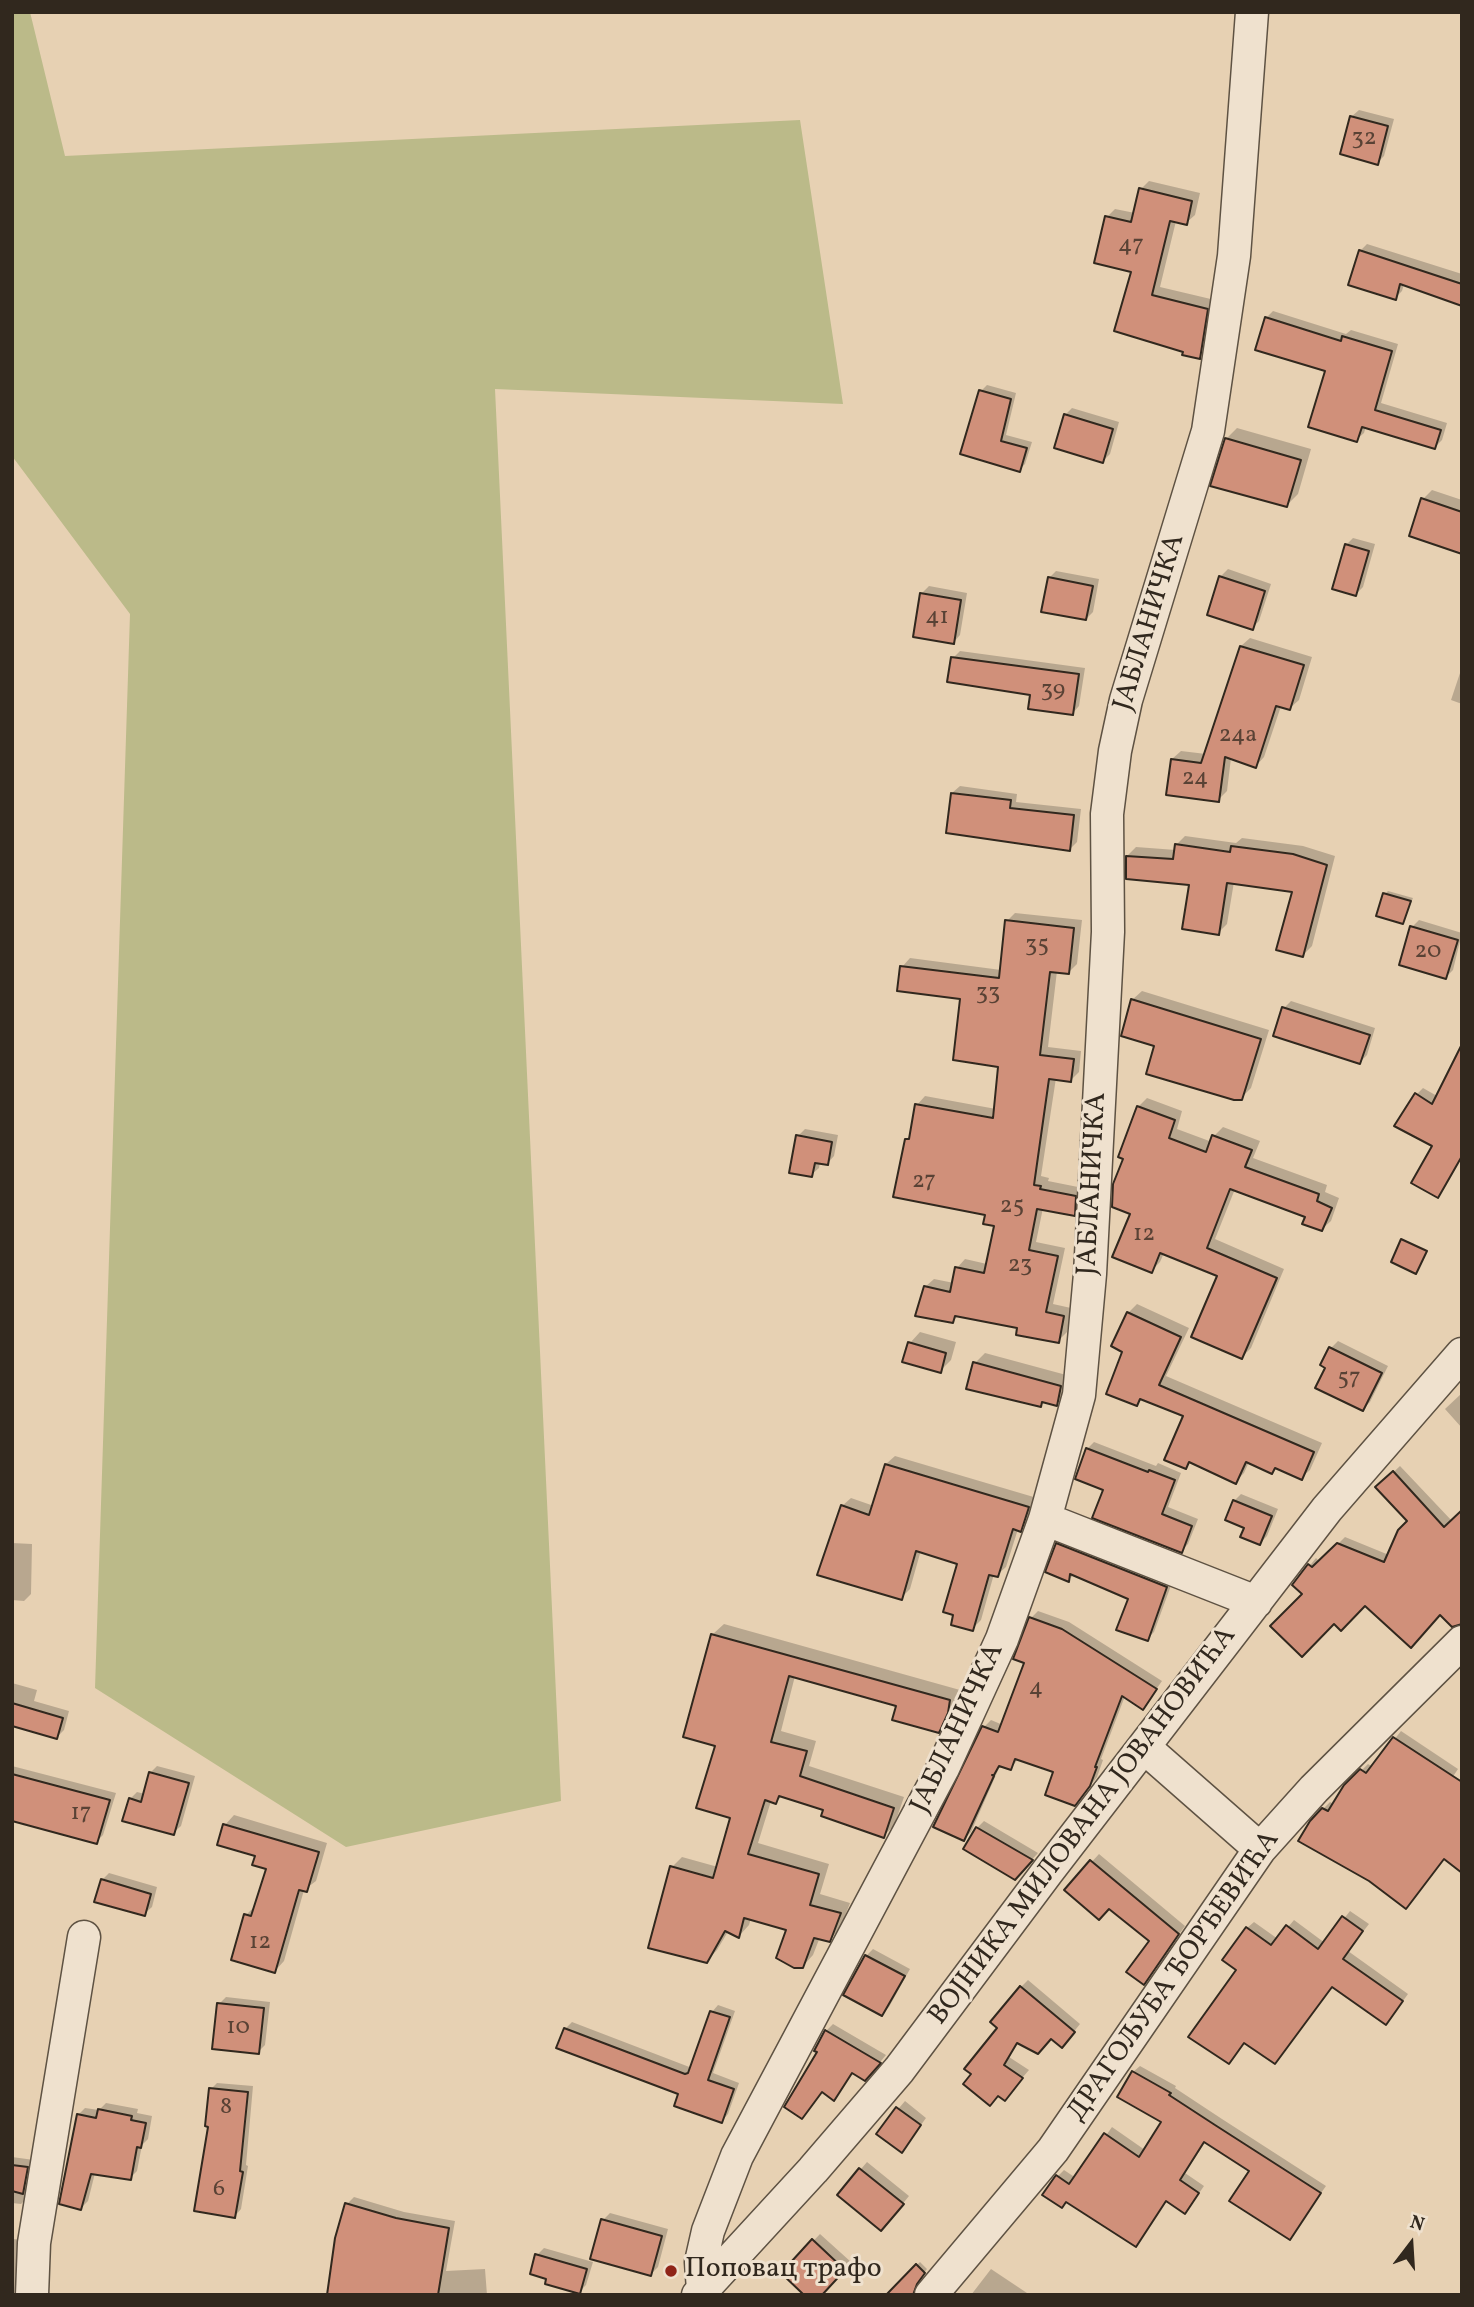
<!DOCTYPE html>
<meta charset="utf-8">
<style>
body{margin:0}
#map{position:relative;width:1474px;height:2307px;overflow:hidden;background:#e7d1b3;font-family:Vollkorn,serif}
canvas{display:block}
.frame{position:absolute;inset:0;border:14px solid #31281e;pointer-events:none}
.north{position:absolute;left:1376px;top:2209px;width:70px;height:70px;-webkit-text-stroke:5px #efe1ce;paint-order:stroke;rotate:17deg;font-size:19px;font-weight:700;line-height:28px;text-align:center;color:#31281e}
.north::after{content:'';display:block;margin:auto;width:24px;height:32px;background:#31281e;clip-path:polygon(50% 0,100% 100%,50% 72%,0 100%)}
</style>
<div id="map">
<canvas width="1474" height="2307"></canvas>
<div class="frame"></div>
<div class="north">N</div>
</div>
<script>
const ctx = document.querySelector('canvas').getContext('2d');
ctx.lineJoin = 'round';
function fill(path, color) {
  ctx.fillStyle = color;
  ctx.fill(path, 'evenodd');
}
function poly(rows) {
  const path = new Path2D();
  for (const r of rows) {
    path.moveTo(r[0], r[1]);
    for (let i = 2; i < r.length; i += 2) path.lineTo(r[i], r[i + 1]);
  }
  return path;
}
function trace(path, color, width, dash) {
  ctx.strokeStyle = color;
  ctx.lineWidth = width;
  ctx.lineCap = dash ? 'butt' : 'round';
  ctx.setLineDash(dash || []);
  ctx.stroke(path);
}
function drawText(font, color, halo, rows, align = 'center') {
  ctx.font = font + ' Vollkorn,serif';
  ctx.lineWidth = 6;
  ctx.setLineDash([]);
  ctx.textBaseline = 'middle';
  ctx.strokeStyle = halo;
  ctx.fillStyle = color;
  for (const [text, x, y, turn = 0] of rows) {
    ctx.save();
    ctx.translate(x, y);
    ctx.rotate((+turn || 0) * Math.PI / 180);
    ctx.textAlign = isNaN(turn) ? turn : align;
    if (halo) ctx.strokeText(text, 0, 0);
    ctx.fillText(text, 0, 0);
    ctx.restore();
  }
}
const green = poly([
 [12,12,30,12,65,156,800,120,843,404,495,389,561,1801,346,1847,95,1688,130,614,12,456]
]);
const shadow = poly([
 [1359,110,1394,119,1384,156,1377,163,1351,117],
 [1149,181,1200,193,1195,215,1186,223,1176,221,1160,287,1215,300,1208,349,1200,357,1133,271,1107,217,1115,209,1135,213,1141,189],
 [1367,244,1462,274,1462,304,1404,284,1402,291,1395,298,1360,251],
 [1273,311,1346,334,1351,330,1398,344,1381,403,1447,423,1442,440,1435,447,1366,426,1364,433,1356,440,1327,370,1266,318],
 [987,385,1016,393,1006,435,1032,442,1025,464,1019,470,962,453,981,391],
 [1072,408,1119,422,1110,454,1103,461,1065,415],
 [1237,428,1311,449,1298,494,1287,505,1226,439],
 [1432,490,1462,500,1462,552,1423,499],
 [1353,538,1375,544,1363,587,1356,594,1346,545],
 [1228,569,1271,584,1259,621,1252,628,1209,614,1221,576],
 [1056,571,1099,579,1093,612,1086,619,1049,578],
 [929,586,967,593,960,635,953,643,922,593],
 [1250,638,1312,657,1299,700,1290,708,1281,706,1264,757,1256,766,1231,758,1227,791,1218,800,1172,759,1181,751,1206,754,1241,646],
 [960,651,1085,668,1079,706,1072,714,953,658],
 [1462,667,1462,704,1451,700],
 [960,786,1017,794,1016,802,1081,809,1077,842,1070,849,952,793],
 [1185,836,1236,843,1242,838,1303,846,1335,856,1312,946,1303,955,1294,891,1234,882,1227,924,1218,933,1191,883,1127,856,1136,847,1176,850,1176,845],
 [1388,891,1413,898,1403,922,1385,894],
 [1015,913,1082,920,1077,964,1069,972,1057,971,1048,1047,1081,1051,1079,1072,1071,1080,1056,1078,1041,1176,1049,1178,1048,1181,1083,1188,1082,1206,1074,1214,1043,1208,1036,1242,1065,1248,1053,1304,1071,1308,1067,1332,1058,1341,1019,1327,959,1315,953,1321,925,1287,934,1279,954,1283,957,1268,965,1259,987,1264,996,1225,987,1214,906,1140,911,1135,917,1105,925,1096,996,1109,1000,1065,962,998,902,967,910,958,1001,970,1007,921],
 [1419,920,1462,933,1453,970,1446,977,1412,927],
 [1142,991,1269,1030,1251,1088,1241,1098,1156,1045,1132,1000],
 [1291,1001,1375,1028,1367,1055,1360,1062,1284,1008],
 [1462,1048,1462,1162,1460,1161,1444,1189,1438,1196,1434,1146,1417,1094,1423,1088,1437,1096],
 [1147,1098,1182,1111,1177,1129,1212,1142,1214,1136,1223,1127,1260,1141,1253,1158,1327,1185,1325,1192,1339,1198,1331,1221,1322,1229,1307,1216,1235,1189,1215,1239,1284,1269,1251,1348,1242,1357,1219,1275,1164,1253,1160,1262,1151,1271,1132,1213,1126,1158,1138,1107],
 [805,1129,838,1135,834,1156,827,1164,820,1162,819,1168,811,1175,798,1136],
 [1137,1304,1189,1328,1166,1376,1322,1443,1310,1470,1301,1478,1276,1467,1272,1472,1249,1462,1244,1473,1235,1482,1191,1462,1185,1467,1185,1415,1143,1398,1137,1404,1125,1351,1128,1313],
 [920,1332,956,1342,951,1360,940,1371,910,1343],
 [1338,1341,1388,1366,1370,1402,1363,1409,1327,1367,1331,1348],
 [985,1353,1070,1376,1066,1394,1056,1404,1044,1400,1040,1405,975,1363],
 [1462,1393,1462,1428,1445,1409],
 [1094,1442,1156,1466,1158,1463,1181,1473,1168,1507,1198,1519,1188,1544,1181,1551,1106,1489,1087,1449],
 [895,1456,1037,1498,1029,1521,1020,1530,1018,1529,1006,1567,997,1575,994,1574,981,1620,972,1629,959,1563,921,1550,910,1589,901,1598,842,1506,851,1498,874,1506,886,1464],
 [1400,1466,1452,1521,1441,1613,1365,1604,1304,1594,1294,1585,1316,1558,1320,1562,1345,1537,1389,1555,1409,1521,1378,1487],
 [1241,1494,1278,1509,1267,1536,1260,1543,1246,1527,1234,1501],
 [1064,1537,1173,1580,1154,1632,1147,1639,1130,1598,1074,1574,1069,1580,1057,1544],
 [12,1543,32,1544,31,1594,24,1601,12,1600],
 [1038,1611,1069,1622,1162,1681,1143,1708,1125,1696,1101,1759,1103,1760,1097,1777,1082,1797,1056,1771,1019,1758,1011,1768,999,1768,971,1832,964,1839,984,1727,991,1720,1003,1725,1027,1662,1031,1618],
 [724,1624,960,1690,958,1701,949,1720,938,1731,898,1705,795,1676,781,1731,816,1741,809,1766,904,1797,894,1826,883,1836,825,1809,782,1796,776,1802,771,1801,758,1843,829,1864,820,1894,850,1903,840,1929,829,1940,820,1937,813,1955,803,1966,788,1928,751,1918,749,1925,739,1936,729,1930,717,1950,707,1961,672,1867,682,1857,718,1867,732,1817,717,1745,685,1736,713,1634],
 [12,1683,37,1690,34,1701,69,1711,64,1730,57,1737,12,1724],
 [1401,1731,1458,1769,1448,1784,1445,1857,1413,1900,1323,1809,1330,1802,1334,1804,1346,1786,1368,1764,1373,1767],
 [12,1766,116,1793,103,1835,96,1842,12,1819],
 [157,1766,195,1776,181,1826,173,1833,130,1799,137,1792,145,1794,150,1773],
 [234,1815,327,1843,316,1881,304,1890,284,1961,275,1971,246,1915,255,1906,268,1868,257,1855,225,1825],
 [984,1821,1038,1853,1015,1878,977,1828],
 [1099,1854,1185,1926,1144,1982,1151,1941,1110,1907,1067,1889],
 [109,1873,157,1887,152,1907,144,1914,102,1880],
 [1350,1911,1369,1924,1348,1951,1408,1994,1392,2016,1333,1985,1245,2041,1229,2062,1239,1969,1247,1928,1254,1922,1278,1939,1294,1920,1325,1943],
 [873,1949,910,1969,889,2007,882,2014,866,1956],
 [1028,1980,1080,2024,1068,2039,1051,2037,1019,2042,1009,2057,1029,2070,1004,2099,1000,2027,1021,1987],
 [226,1997,270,2002,265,2045,258,2052,219,2004],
 [718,2005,735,2011,713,2073,739,2083,728,2114,722,2121,680,2093,565,2029,572,2022,692,2068,712,2012],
 [833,2024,886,2055,872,2072,854,2072,834,2099,823,2091,808,2109,819,2052,816,2050,826,2031],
 [1140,2066,1176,2086,1175,2088,1222,2119,1326,2186,1289,2238,1251,2170,1206,2141,1185,2173,1204,2186,1191,2205,1185,2212,1167,2200,1136,2245,1057,2177,1064,2170,1076,2178,1112,2127,1145,2150,1164,2121,1133,2072],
 [217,2083,253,2086,246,2165,248,2166,241,2209,235,2216,211,2125,211,2089],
 [905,2101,926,2118,902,2151,878,2133],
 [106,2103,138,2109,137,2113,152,2116,148,2139,142,2145,137,2171,130,2178,95,2173,88,2201,81,2208,78,2115,85,2108,99,2110],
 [12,2157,34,2160,28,2197,21,2204,12,2203],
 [867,2162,909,2196,888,2222,839,2195],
 [354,2197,404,2212,455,2221,446,2271,485,2269,487,2295,328,2295,347,2204],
 [610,2213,668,2229,658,2267,651,2274,603,2220],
 [820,2234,851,2262,820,2295,783,2273],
 [12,2239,25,2240,27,2295,12,2295],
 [544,2248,593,2262,586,2285,579,2292,548,2278,537,2255],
 [920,2262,927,2269,919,2279,916,2292,913,2295,901,2295,894,2288],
 [991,2269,1030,2295,971,2295]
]);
const building = poly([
 [1350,116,1388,126,1378,165,1340,154,1350,116],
 [1139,188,1192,201,1187,225,1170,221,1152,295,1208,309,1200,359,1182,355,1183,352,1114,331,1131,272,1094,263,1105,216,1131,222,1139,188],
 [1359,250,1462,284,1462,306,1400,284,1396,300,1348,285,1359,250],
 [1265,317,1341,341,1342,336,1392,351,1375,410,1441,430,1435,449,1362,427,1357,442,1308,427,1325,371,1255,350,1265,317],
 [979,390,1011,399,1001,441,1027,448,1020,472,960,454,979,390],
 [1064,414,1113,429,1103,463,1054,448,1064,414],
 [1225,438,1301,460,1287,507,1210,486,1225,438],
 [1421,498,1462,512,1462,554,1409,536,1421,498],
 [1345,544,1369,551,1356,596,1332,589,1345,544],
 [1219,576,1265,591,1253,630,1207,615,1219,576],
 [1048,577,1093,586,1086,620,1041,612,1048,577],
 [920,593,961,600,954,644,913,637,920,593],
 [1240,646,1304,665,1290,710,1276,706,1256,768,1225,757,1219,802,1166,795,1171,759,1201,763,1240,646],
 [951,657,1079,674,1073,715,1028,709,1030,695,947,682,951,657],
 [951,793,1011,800,1010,808,1074,815,1070,851,946,833,951,793],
 [1175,844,1230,852,1231,846,1293,854,1327,865,1303,957,1276,950,1292,892,1227,883,1219,935,1182,929,1189,885,1126,879,1126,856,1173,859,1175,844],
 [1383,893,1411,901,1403,924,1376,916,1383,893],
 [1005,920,1074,928,1069,974,1050,972,1040,1055,1074,1059,1071,1082,1049,1079,1034,1185,1041,1186,1040,1189,1076,1196,1075,1216,1037,1209,1029,1250,1058,1256,1046,1312,1064,1316,1059,1343,1016,1335,1017,1328,955,1316,953,1323,915,1316,924,1286,950,1292,955,1267,984,1273,994,1226,983,1224,985,1215,893,1197,905,1139,909,1139,915,1104,993,1118,998,1067,953,1060,960,999,897,991,900,966,999,978,1005,920],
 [1410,926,1458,940,1446,979,1399,965,1410,926],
 [1131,999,1261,1039,1242,1100,1234,1100,1146,1074,1154,1046,1121,1036,1131,999],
 [1282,1007,1370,1035,1360,1064,1273,1036,1282,1007],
 [1462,1044,1462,1156,1438,1198,1411,1183,1432,1146,1394,1126,1415,1093,1432,1104,1462,1044],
 [1137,1106,1175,1120,1169,1138,1206,1152,1212,1135,1252,1150,1245,1167,1319,1194,1317,1201,1332,1208,1322,1231,1302,1224,1305,1217,1230,1189,1207,1248,1277,1278,1242,1359,1191,1337,1217,1276,1160,1253,1152,1273,1112,1257,1130,1214,1112,1207,1113,1184,1123,1159,1118,1157,1137,1106],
 [796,1135,832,1142,828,1165,815,1163,812,1177,789,1173,796,1135],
 [1401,1239,1427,1251,1416,1274,1391,1262,1401,1239],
 [1127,1312,1181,1337,1159,1385,1314,1452,1302,1480,1275,1468,1272,1474,1246,1462,1236,1484,1189,1462,1186,1469,1164,1460,1183,1416,1140,1399,1137,1406,1106,1394,1122,1352,1111,1346,1127,1312],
 [908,1342,946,1353,941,1373,902,1362,908,1342],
 [1329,1347,1382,1373,1363,1411,1315,1388,1325,1368,1320,1365,1329,1347],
 [973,1362,1061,1386,1057,1406,1042,1402,1041,1407,966,1389,973,1362],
 [1086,1448,1148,1472,1149,1470,1175,1480,1162,1514,1192,1526,1182,1553,1092,1518,1103,1490,1075,1479,1086,1448],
 [885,1464,1029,1507,1021,1532,1013,1529,998,1577,989,1575,973,1631,951,1625,953,1615,943,1612,957,1564,916,1551,902,1600,817,1575,841,1505,869,1515,885,1464],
 [1393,1471,1444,1527,1462,1510,1462,1624,1452,1627,1440,1615,1411,1648,1365,1606,1341,1631,1334,1624,1302,1657,1270,1626,1302,1594,1292,1585,1308,1564,1312,1567,1337,1543,1384,1562,1398,1530,1407,1521,1375,1487,1393,1471],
 [1233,1500,1272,1516,1260,1545,1240,1537,1244,1528,1225,1520,1233,1500],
 [1056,1543,1167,1587,1148,1641,1116,1630,1128,1599,1070,1574,1069,1582,1045,1572,1056,1543],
 [1029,1617,1062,1629,1157,1689,1143,1710,1122,1696,1095,1767,1097,1767,1090,1786,1075,1806,1045,1795,1053,1772,1015,1759,1011,1770,999,1766,994,1775,992,1775,994,1776,964,1841,933,1827,982,1726,998,1732,1024,1663,1013,1659,1029,1617],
 [711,1634,950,1700,948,1713,939,1733,892,1720,896,1706,789,1676,771,1742,807,1751,800,1776,894,1808,884,1838,821,1816,823,1810,779,1796,776,1804,765,1800,748,1854,819,1874,810,1905,841,1913,830,1942,814,1938,803,1968,794,1968,776,1958,786,1930,744,1918,739,1938,725,1931,707,1963,648,1948,670,1866,713,1878,730,1818,696,1808,715,1746,683,1737,711,1634],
 [12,1703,63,1718,57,1739,12,1726,12,1703],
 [1393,1737,1462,1782,1462,1873,1444,1859,1406,1909,1369,1881,1298,1841,1310,1821,1322,1808,1328,1811,1344,1785,1360,1769,1366,1773,1393,1737],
 [149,1772,189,1783,174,1835,122,1821,129,1798,141,1802,149,1772],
 [12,1774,110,1800,97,1844,12,1821,12,1774],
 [223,1824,319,1852,307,1892,299,1890,275,1973,231,1960,244,1914,251,1916,266,1869,252,1865,255,1856,217,1845,223,1824],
 [976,1827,1033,1860,1015,1880,963,1849,976,1827],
 [1090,1860,1179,1934,1144,1985,1126,1972,1149,1941,1109,1909,1099,1920,1064,1890,1090,1860],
 [101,1879,151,1894,145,1916,94,1902,101,1879],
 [1342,1916,1363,1931,1343,1959,1403,2001,1386,2025,1332,1987,1275,2064,1244,2043,1229,2064,1188,2037,1236,1970,1222,1960,1246,1927,1271,1945,1286,1925,1318,1949,1342,1916],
 [865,1955,905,1976,882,2016,843,1995,865,1955],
 [1020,1986,1075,2032,1062,2048,1051,2039,1038,2054,1017,2043,1004,2065,1023,2078,1005,2101,998,2096,990,2106,963,2084,971,2074,964,2069,997,2028,990,2022,1020,1986],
 [217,2003,264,2008,259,2054,212,2049,217,2003],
 [710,2011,730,2017,708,2080,734,2089,722,2123,674,2106,678,2094,556,2048,564,2028,685,2074,688,2073,710,2011],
 [825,2030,881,2063,865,2081,852,2073,834,2101,822,2092,802,2119,784,2107,817,2052,814,2051,825,2030],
 [1132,2071,1171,2093,1169,2095,1215,2125,1321,2193,1290,2240,1229,2201,1249,2171,1204,2142,1180,2180,1199,2193,1185,2214,1166,2201,1136,2247,1066,2202,1062,2208,1042,2195,1056,2175,1069,2184,1104,2133,1139,2157,1161,2122,1117,2097,1132,2071],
 [209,2088,248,2092,240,2171,243,2172,235,2218,194,2211,208,2127,205,2126,209,2088],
 [896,2107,921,2125,902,2153,876,2134,896,2107],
 [98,2109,132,2116,131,2120,146,2123,141,2148,137,2147,131,2180,91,2174,81,2210,59,2204,77,2114,96,2118,98,2109],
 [12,2165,28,2167,23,2194,12,2191,12,2165],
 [859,2168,904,2204,881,2231,837,2195,859,2168],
 [345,2203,396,2218,449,2228,438,2295,327,2295,335,2238,345,2203],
 [601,2219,662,2236,651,2276,590,2259,601,2219],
 [812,2239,845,2270,822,2295,804,2295,781,2273,812,2239],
 [535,2254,587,2269,580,2294,545,2284,546,2279,530,2274,535,2254],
 [916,2264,925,2273,917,2284,913,2295,886,2295,916,2264]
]);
const minor = poly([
 [1045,1519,1256,1602],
 [1145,1748,1260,1849],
 [703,2290,701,2262,708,2231,737,2156,943,1768,1002,1639,1045,1519,1079,1395,1090,1274,1108,932,1107,814,1115,751,1126,700,1208,431,1234,256,1252,12],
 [32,2295,34,2243,84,1937],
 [698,2295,813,2170,899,2070,1048,1871,1327,1509,1462,1354],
 [931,2295,1053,2150,1260,1849,1314,1789,1462,1642]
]);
const markers = [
 [671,2271,7,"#8f2418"]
];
const numberNames = [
 ["32",1364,140],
 ["47",1131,247],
 ["41",937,619],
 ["39",1053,692],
 ["24a",1238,737],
 ["24",1195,780],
 ["35",1037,947],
 ["20",1428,953],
 ["33",988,995],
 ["27",924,1183],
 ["25",1012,1208],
 ["12",1144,1236],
 ["23",1020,1267],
 ["57",1349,1380],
 ["4",1036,1690],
 ["17",81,1815],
 ["12",260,1944],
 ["10",238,2029],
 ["8",226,2109],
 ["6",219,2191]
];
const streetNames = [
 ["ЈАБЛАНИЧКА",1151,623,-73],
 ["ЈАБЛАНИЧКА",1094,1184,-87],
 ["ЈАБЛАНИЧКА",959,1729,-65],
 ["ВОЈНИКА МИЛОВАНА ЈОВАНОВИЋА",1084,1827,-53],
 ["ДРАГОЉУБА ЂОРЂЕВИЋА",1175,1977,-55]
];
const poiNames = [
 ["Поповац трафо",685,2271]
];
fill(green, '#bbba89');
fill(shadow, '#0003');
fill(building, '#d0907a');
trace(building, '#31281e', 2);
trace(minor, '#5e5243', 35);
trace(minor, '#efe1ce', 32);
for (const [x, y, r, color] of markers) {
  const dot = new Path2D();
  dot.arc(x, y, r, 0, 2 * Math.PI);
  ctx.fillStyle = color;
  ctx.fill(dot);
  trace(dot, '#efe1ce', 2.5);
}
drawText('24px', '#594235', null, numberNames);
drawText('28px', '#31281e', '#efe1ce', streetNames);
drawText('28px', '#31281e', '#efe1ce', poiNames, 'left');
</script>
